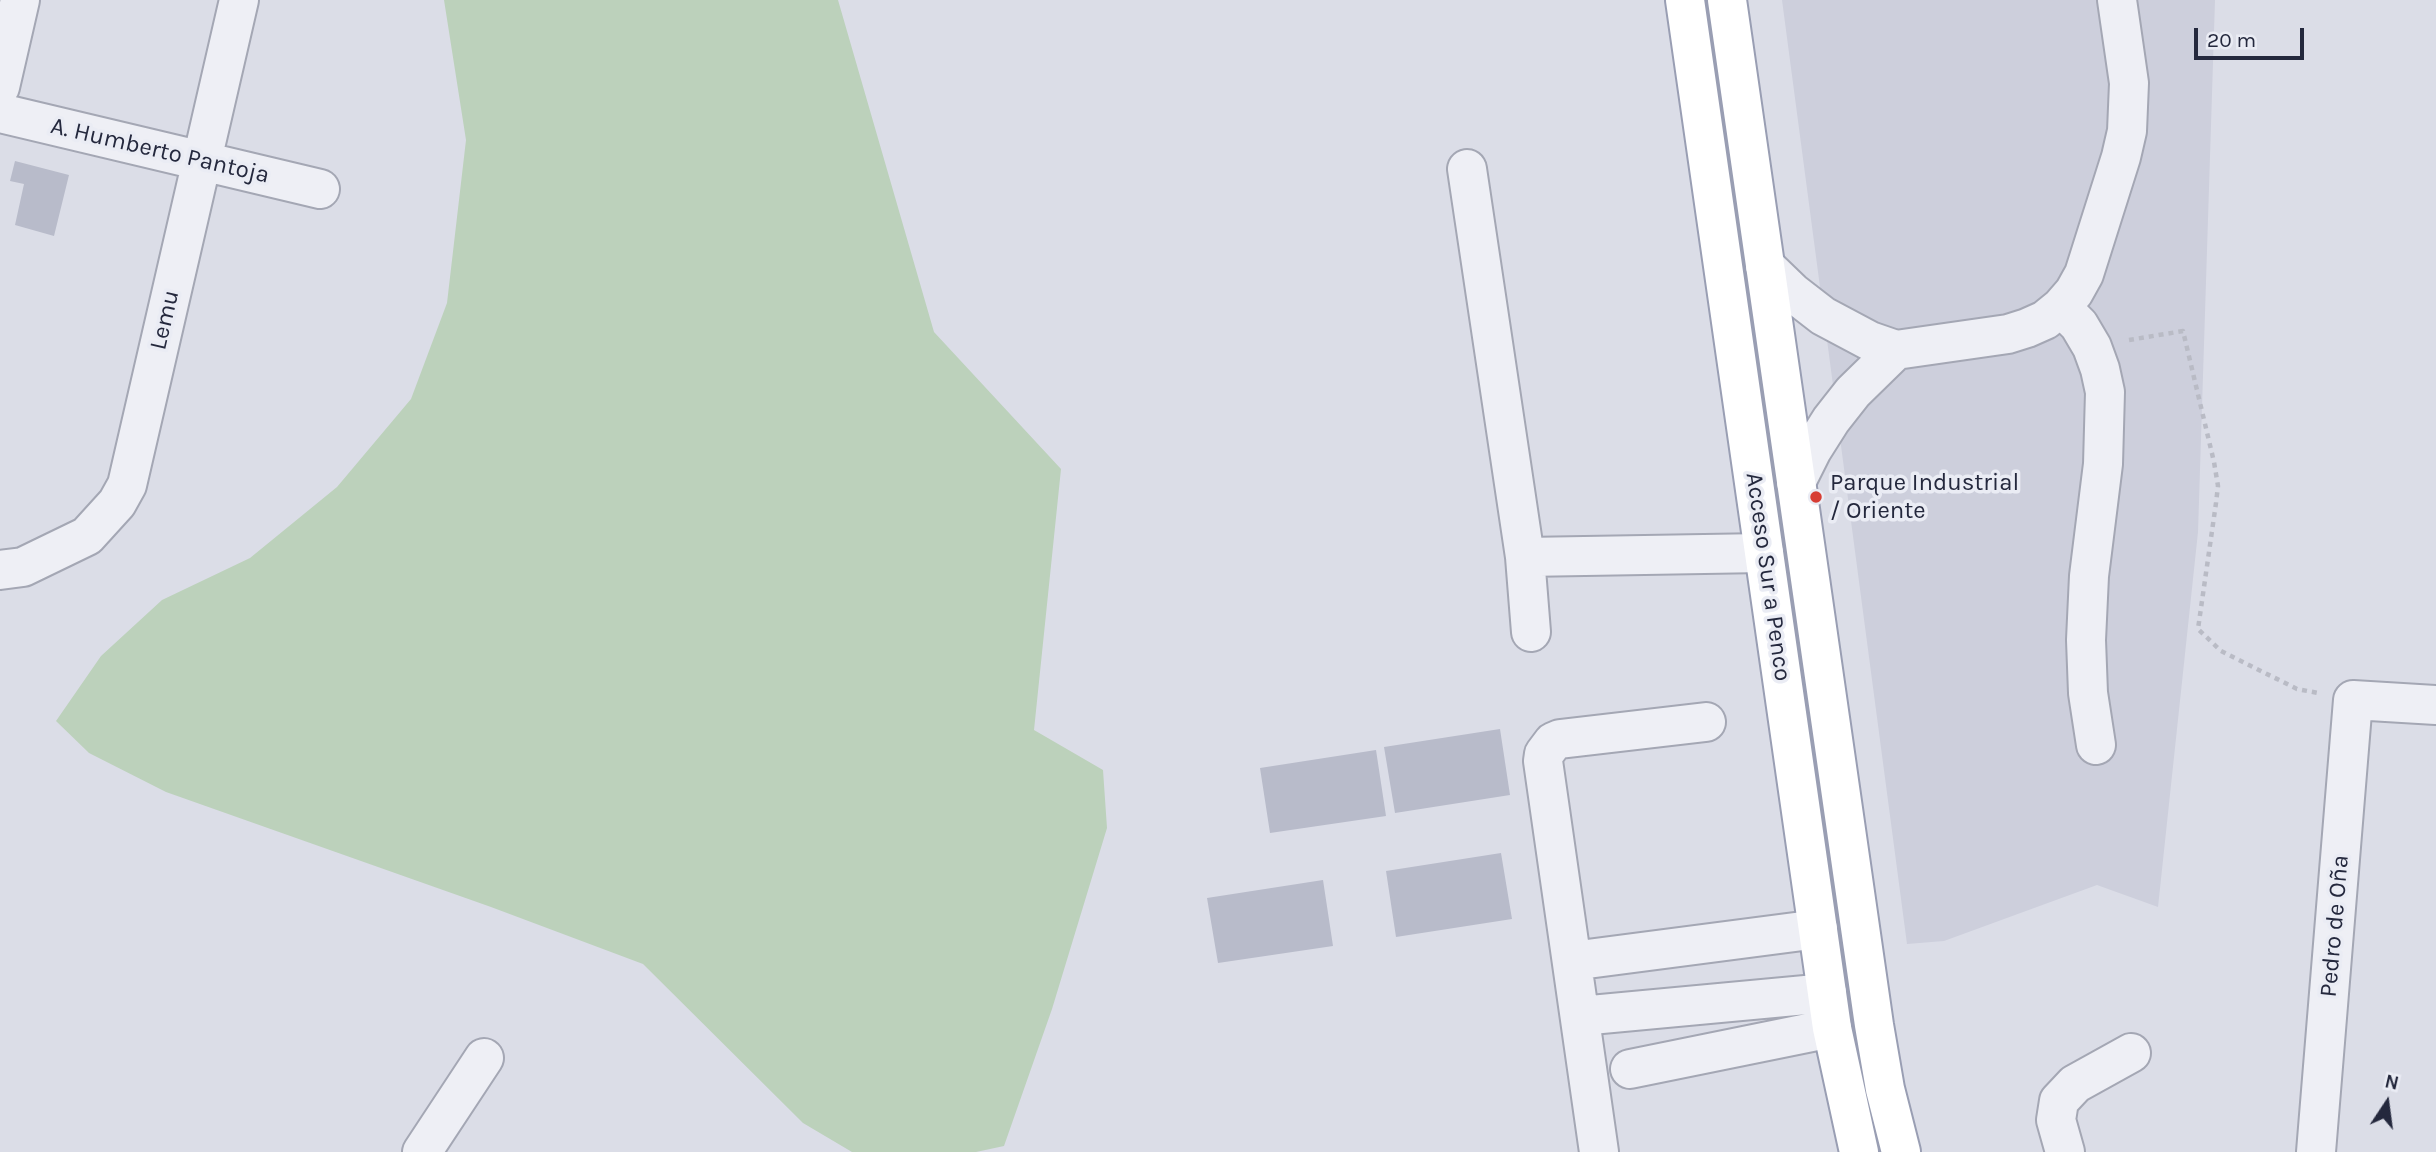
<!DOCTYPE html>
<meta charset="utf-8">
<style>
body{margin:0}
#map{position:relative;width:2436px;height:1152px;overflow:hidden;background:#dbdde7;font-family:Karla,sans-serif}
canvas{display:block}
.north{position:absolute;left:2352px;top:1068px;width:70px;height:70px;-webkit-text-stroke:5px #eaecf4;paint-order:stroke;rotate:13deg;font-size:19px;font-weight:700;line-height:28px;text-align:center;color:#24283d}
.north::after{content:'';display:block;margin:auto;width:24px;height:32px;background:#24283d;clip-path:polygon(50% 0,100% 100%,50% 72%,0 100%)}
.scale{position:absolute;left:2194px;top:28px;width:110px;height:32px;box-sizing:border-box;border:4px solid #24283d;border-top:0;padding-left:9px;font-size:21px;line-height:24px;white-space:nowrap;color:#24283d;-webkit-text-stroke:5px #eaecf4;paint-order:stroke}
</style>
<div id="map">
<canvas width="2436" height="1152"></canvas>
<div class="north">N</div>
<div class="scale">20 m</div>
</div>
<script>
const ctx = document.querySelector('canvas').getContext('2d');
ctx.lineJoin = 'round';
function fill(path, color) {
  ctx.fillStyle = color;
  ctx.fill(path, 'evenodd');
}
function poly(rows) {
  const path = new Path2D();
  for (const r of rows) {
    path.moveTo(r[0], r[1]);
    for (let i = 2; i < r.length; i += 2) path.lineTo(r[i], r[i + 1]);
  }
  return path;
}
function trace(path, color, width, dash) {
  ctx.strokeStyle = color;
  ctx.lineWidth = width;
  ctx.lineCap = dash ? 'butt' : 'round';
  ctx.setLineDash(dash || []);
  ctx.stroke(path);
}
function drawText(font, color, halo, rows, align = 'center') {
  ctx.font = font + ' Karla,sans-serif';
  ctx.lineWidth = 7;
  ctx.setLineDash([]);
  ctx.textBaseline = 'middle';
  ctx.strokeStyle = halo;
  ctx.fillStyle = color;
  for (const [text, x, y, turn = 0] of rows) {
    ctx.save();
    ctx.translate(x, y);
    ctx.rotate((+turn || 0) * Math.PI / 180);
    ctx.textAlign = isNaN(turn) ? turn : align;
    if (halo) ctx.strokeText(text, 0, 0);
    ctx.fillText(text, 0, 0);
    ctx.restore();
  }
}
const built = poly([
 [1782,0,2215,0,2198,532,2158,907,2097,885,1944,941,1907,944]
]);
const green = poly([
 [444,0,838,0,934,332,1061,469,1034,730,1103,770,1107,828,1052,1009,1004,1146,976,1152,852,1152,803,1123,643,964,491,907,166,792,89,753,56,721,101,656,162,600,250,558,337,487,411,399,447,303,466,140]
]);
const building = poly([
 [15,161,69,175,54,236,15,225,24,184,10,181],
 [1500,729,1510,795,1395,813,1384,747],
 [1376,750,1386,816,1270,833,1260,768],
 [1501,853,1512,919,1396,937,1386,871],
 [1323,880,1333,946,1218,963,1207,898]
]);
const path = poly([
 [2129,340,2183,331,2214,462,2218,486,2216,503,2198,629,2221,651,2297,689,2318,693]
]);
const minor = poly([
 [0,87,20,0],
 [0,113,320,189],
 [1467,169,1525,557,1531,632],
 [1765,266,1792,292,1823,316,1870,341,1896,350,2008,334,2027,328,2045,320,2061,307,2074,292,2084,274,2121,157,2127,131,2129,83,2117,0],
 [2061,307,2079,325,2092,347,2100,369,2105,392,2103,464,2089,576,2086,640,2088,693,2096,745],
 [1796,482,1812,450,1831,420,1853,392,1896,350],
 [1525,557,1764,553],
 [0,570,23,567,87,536,117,503,127,485,239,0],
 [1572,961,1818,929],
 [1580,1016,1827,993],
 [1630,1069,1832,1028],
 [422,1152,484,1058],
 [1599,1152,1543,761,1544,754,1553,742,1560,739,1706,722],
 [2065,1152,2056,1120,2059,1101,2075,1084,2131,1053],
 [2316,1152,2353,700,2436,705]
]);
const major = poly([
 [1685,0,1832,1028,1859,1152],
 [1727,0,1874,1025,1885,1089,1901,1152]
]);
const markers = [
 [1816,497,7,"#d73d34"]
];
const streetNames = [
 ["A. Humberto Pantoja",160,151,13],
 ["Lemu",165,320,-77],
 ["Acceso Sur a Penco",1768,577,82],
 ["Pedro de Oña",2335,926,-85]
];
const poiNames = [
 ["Parque Industrial",1830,483],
 ["/ Oriente",1830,511]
];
fill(built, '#cdcfdc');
fill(green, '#bcd1bb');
fill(building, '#b8bbca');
trace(minor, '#a4a7b4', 42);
trace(major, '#999eb3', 42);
trace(path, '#b9bbc5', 4.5, [5, 5]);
trace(minor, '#eeeff5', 38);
trace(major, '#fff', 38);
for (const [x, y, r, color] of markers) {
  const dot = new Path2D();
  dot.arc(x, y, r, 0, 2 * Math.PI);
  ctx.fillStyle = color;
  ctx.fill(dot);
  trace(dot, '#eaecf4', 2.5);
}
drawText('24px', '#24283d', '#eaecf4', streetNames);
drawText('24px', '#24283d', '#eaecf4', poiNames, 'left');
</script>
